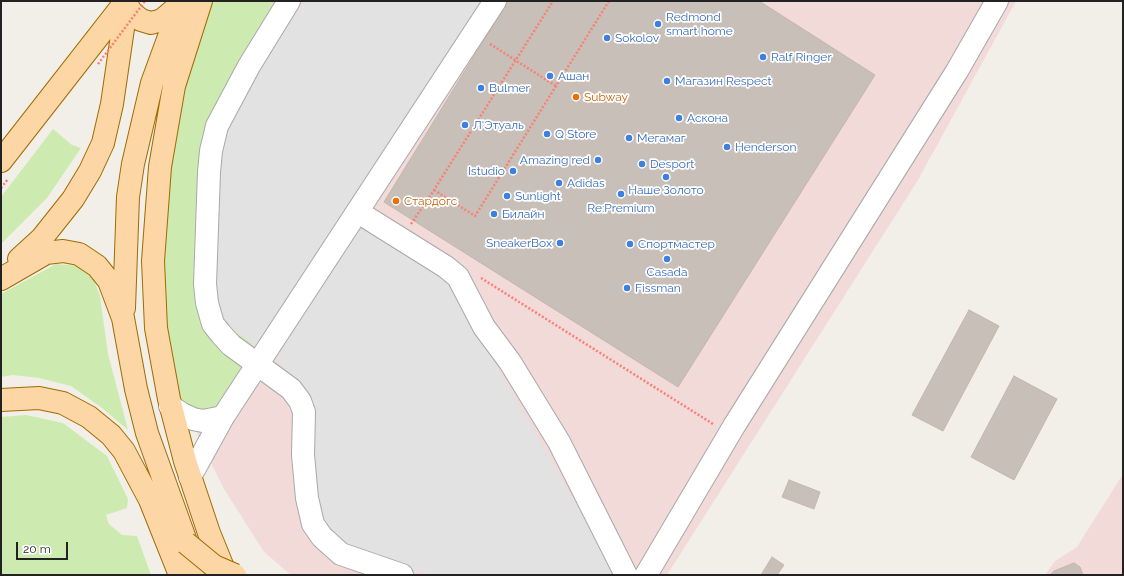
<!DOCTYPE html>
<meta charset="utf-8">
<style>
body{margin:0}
#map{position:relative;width:1124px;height:576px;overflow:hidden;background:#f2efe9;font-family:Raleway,sans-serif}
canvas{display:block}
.frame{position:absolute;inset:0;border:2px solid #222;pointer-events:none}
.scale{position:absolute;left:16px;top:542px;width:52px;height:18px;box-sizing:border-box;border:2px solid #222;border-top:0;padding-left:5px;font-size:12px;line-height:14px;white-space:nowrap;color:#222;-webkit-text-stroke:3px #fff;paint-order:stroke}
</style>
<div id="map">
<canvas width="1124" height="576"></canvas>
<div class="frame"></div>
<div class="scale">20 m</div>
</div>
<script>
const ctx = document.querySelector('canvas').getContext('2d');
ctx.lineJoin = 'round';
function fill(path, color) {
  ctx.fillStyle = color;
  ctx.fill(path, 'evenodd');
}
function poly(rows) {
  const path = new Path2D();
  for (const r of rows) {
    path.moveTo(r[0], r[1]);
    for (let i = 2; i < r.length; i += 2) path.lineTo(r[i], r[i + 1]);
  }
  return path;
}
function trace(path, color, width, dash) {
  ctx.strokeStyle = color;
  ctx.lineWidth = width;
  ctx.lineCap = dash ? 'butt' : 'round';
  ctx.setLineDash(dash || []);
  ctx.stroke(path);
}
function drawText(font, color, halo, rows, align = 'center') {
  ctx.font = font + ' Raleway,sans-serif';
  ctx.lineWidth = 3.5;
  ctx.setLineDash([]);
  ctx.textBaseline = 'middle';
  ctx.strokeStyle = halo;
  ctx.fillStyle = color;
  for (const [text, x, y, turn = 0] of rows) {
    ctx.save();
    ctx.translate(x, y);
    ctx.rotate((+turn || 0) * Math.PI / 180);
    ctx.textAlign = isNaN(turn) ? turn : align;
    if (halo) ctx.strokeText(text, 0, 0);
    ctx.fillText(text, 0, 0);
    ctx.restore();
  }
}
const commercial = poly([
 [254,1,1016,1,918,180,667,575,291,575,264,552,224,489,199,439,191,410],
 [1123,474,1123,575,1045,575,1055,561,1077,547]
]);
const grass = poly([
 [213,1,282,1,207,125,252,343,250,354,216,407,199,412,178,398,164,348,161,204,185,85],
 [53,129,72,145,81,148,47,198,1,244,1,197],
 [56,264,80,266,93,278,100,296,108,354,128,430,102,408,71,386,39,378,13,375,1,377,1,294],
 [26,415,63,423,107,456,128,499,127,508,106,515,109,524,122,535,137,536,151,575,1,575,1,417]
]);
const parking = poly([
 [304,1,489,1,263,351,223,323,215,304,221,140,225,125],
 [367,229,447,279,617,575,434,575,372,560,336,540,322,522,313,463,308,404,276,359,353,230]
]);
const building = poly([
 [508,1,759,1,875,75,678,387,384,202,508,1],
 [969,310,999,326,943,431,912,415,969,310],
 [1014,376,1057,399,1014,480,971,457,1014,376],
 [789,480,820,492,814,509,782,497,789,480],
 [772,557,784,565,777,575,761,575,772,557],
 [1074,563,1080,567,1083,575,1050,575,1054,571,1074,563]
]);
const path = poly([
 [490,44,556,86],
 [1,188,8,179],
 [434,190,475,216,609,1],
 [411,224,434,190,553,1],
 [481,278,713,424]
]);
const minor = poly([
 [289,1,249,66,217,126,211,151,209,172,205,284,207,303,213,324,221,334,231,345,291,389,300,401,304,412,303,455,307,498,313,524,322,537,341,554,402,575],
 [358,212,446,267,458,277,484,327,510,362,559,442,626,575],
 [170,406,182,414,193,419,203,421,223,417],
 [190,477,223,417,495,1],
 [646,575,734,426,957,71,997,1]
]);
const major = poly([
 [201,1,174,86,160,167,153,261,156,328,169,399,185,461,209,533,226,575],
 [127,5,132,13,141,20,151,23,162,20,180,5],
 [1,161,126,1],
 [19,259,42,238,73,199,90,171,103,143,112,104,127,1],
 [1,279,46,253,63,251,79,254,97,266,109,281,123,318,136,389,147,433,198,575],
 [124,308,128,197,133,164,152,83,182,1],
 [1,400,39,398,63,403,89,417,111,435,124,451,150,500,180,575]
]);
const pathBridge = poly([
 [98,64,145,1]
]);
const majorBridge = poly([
 [186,543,214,566,235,575]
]);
const markers = [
 [658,24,4,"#3f7fe0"],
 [607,38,4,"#3f7fe0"],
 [763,57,4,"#3f7fe0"],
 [550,76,4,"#3f7fe0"],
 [667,81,4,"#3f7fe0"],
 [481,88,4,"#3f7fe0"],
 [576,97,4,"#e8710a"],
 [679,118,4,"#3f7fe0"],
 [465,125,4,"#3f7fe0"],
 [547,134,4,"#3f7fe0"],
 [629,138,4,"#3f7fe0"],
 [727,147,4,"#3f7fe0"],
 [598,160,4,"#3f7fe0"],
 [642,164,4,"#3f7fe0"],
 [513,171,4,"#3f7fe0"],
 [666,177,4,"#3f7fe0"],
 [559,183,4,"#3f7fe0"],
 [621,194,4,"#3f7fe0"],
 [507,196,4,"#3f7fe0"],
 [396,201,4,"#e8710a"],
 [494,214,4,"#3f7fe0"],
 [560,243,4,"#3f7fe0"],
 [630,244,4,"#3f7fe0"],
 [667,259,4,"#3f7fe0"],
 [627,288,4,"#3f7fe0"]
];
const shopNames = [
 ["Redmond",666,17],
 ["smart home",666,31],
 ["Sokolov",615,38],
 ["Ralf Ringer",771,57],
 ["Ашан",558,76],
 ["Магазин Respect",675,81],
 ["Bulmer",489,88],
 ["Аскона",687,118],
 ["Л'Этуаль",473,125],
 ["Q Store",555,134],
 ["Мегамаг",637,138],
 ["Henderson",735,147],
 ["Amazing red",590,160,"right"],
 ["Desport",650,164],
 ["Istudio",505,171,"right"],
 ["Adidas",567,183],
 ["Наше Золото",666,190,"center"],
 ["Sunlight",515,196],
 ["Re:Premium",621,208,"center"],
 ["Билайн",502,214],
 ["SneakerBox",552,243,"right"],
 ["Спортмастер",638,244],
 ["Casada",667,272,"center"],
 ["Fissman",635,288]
];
const foodNames = [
 ["Subway",584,97],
 ["Стардогс",404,201]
];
fill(commercial, '#f2dad9');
fill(grass, '#cdebb0');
fill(parking, '#e2e2e2');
fill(building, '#c7bfb8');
trace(building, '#c4b6ab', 1);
trace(minor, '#a9a9a9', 24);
trace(major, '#a06b00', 24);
trace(path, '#fa8072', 2.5, [2, 2]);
trace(minor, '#fff', 22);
trace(major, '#fcd6a4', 22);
trace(majorBridge, '#a06b00', 24, []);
trace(pathBridge, '#fa8072', 2.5, [2, 2]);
trace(majorBridge, '#fcd6a4', 22);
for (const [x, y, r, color] of markers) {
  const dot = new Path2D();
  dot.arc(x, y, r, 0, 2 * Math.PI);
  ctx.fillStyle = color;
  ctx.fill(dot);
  trace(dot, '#fff', 1.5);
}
drawText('12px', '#366cbe', '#fff', shopNames, 'left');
drawText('12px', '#c56008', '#fff', foodNames, 'left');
</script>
